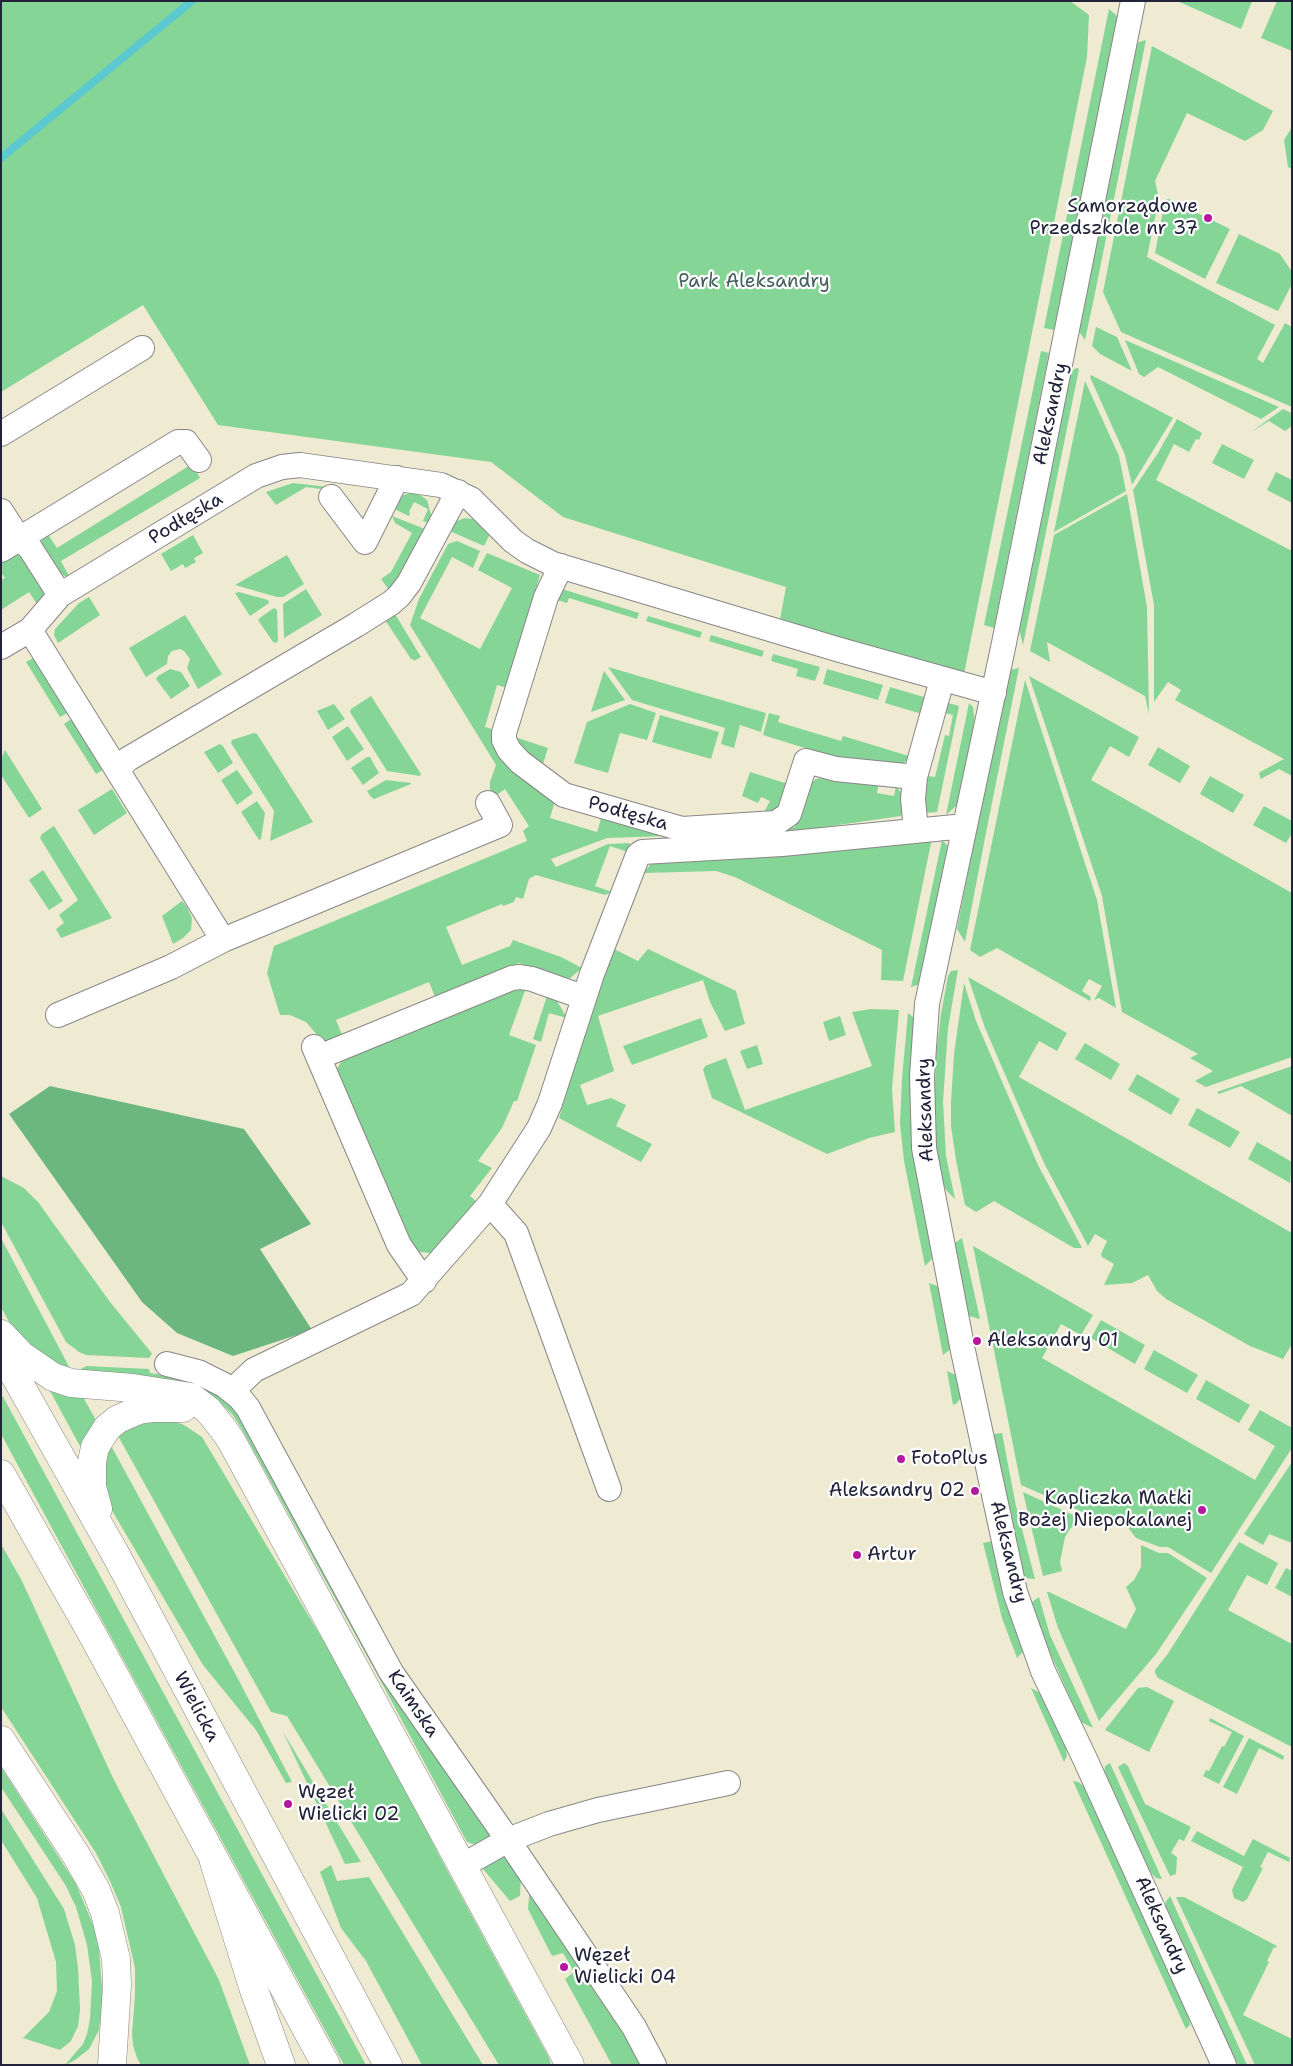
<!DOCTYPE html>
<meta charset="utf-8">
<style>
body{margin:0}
#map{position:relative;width:1293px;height:2066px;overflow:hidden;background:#efead2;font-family:"Shantell Sans",sans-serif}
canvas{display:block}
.frame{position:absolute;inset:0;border:2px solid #22223b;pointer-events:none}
</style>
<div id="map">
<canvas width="1293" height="2066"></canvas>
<div class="frame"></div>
</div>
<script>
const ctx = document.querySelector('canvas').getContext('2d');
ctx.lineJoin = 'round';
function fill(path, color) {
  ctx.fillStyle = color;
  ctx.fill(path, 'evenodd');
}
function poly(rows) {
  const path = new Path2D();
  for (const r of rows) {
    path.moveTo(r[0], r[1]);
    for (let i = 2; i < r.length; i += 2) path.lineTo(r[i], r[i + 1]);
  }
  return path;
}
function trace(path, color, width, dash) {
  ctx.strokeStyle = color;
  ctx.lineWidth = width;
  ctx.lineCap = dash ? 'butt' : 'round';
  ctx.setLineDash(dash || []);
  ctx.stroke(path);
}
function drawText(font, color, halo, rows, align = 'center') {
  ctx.font = font + ' "Shantell Sans",sans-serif';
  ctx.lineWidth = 4.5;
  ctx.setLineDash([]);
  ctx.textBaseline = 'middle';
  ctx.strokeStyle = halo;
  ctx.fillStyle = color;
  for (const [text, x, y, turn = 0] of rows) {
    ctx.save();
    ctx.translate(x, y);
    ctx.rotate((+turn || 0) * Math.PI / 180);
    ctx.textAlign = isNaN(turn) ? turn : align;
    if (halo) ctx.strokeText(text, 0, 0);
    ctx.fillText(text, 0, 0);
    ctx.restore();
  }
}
const green = poly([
 [1,1,1070,1,1089,15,1087,57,964,674,779,625,786,587,563,517,491,462,218,425,143,305,1,392],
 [1177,1,1252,1,1241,29],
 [1277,1,1292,1,1292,51,1261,38],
 [1109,9,1118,17,1118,23,1054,330,1044,328],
 [1146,40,1094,298,1085,340,1080,333,1079,326,1134,48,1139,42],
 [1152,46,1273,111,1263,130,1245,141,1187,113,1155,181,1159,199,1147,257,1275,325,1257,359,1263,363,1285,323,1292,327,1292,407,1121,332,1103,292],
 [1292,127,1292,169,1288,167,1284,140],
 [1169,199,1230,229,1205,279,1155,253,1165,200],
 [1239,234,1280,254,1292,272,1292,284,1278,311,1216,283],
 [1096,327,1117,337,1132,371,1100,354,1092,346],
 [1125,340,1279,407,1261,419,1158,367,1144,377,1139,374],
 [1041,351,1049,353,994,628,984,625],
 [1077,368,1079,369,1023,645,1020,633,1019,620,1069,376,1072,370],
 [1091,375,1173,418,1132,485,1125,455,1090,377],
 [1085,381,1119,456,1126,491,1054,532],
 [1283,409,1292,413,1292,426,1285,431,1269,421,1251,432],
 [1177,419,1202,433,1199,440,1196,439,1189,452,1174,444,1156,480,1292,551,1292,776,1279,769,1261,779,1259,774,1260,772,1284,759,1175,700,1181,690,1168,682,1154,702,1154,605,1133,490,1158,453],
 [1222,444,1254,460,1244,479,1212,463],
 [192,464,200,478,61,561,70,578,60,574,42,546,42,540,47,533,57,548],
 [1276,472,1292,480,1292,503,1267,490],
 [293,483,328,487,328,490,306,487,276,505,266,492],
 [411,493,420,495,427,500,431,515,428,523,423,521,428,509,414,502,409,512,410,513,409,516,392,508,403,495],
 [1127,494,1147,607,1149,714,1145,696,1047,642,1050,662,1030,651,1054,535],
 [392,516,425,529,400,578,389,590,381,579,391,572,412,533,395,523],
 [465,518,473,519,480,522,490,534,484,546,452,532,452,526,457,521],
 [193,535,203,553,194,558,196,562,185,568,183,564,171,571,161,554],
 [457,541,480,551,473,568,452,557,420,618,480,649,512,588,478,570,487,553,540,575,507,688,497,685,485,727,495,730,555,801,550,818,597,832,602,815,667,836,607,838,551,859,556,867,608,844,630,843,628,852,610,846,595,886,612,892,605,895,536,875,529,879,523,899,516,897,514,902,503,906,502,904,446,927,462,965,510,946,513,940,561,957,582,968,569,979,554,976,519,963,436,999,429,982,336,1020,343,1037,325,1044,306,1022,290,1015,280,1015,267,973,274,946,527,841,523,831,529,826,505,789,490,800,490,782,496,765,410,625,419,599,448,544],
 [17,554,22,557,42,588,44,595,39,607,29,592,1,610,1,580,5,578,1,572,1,560],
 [287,555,304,584,283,597,277,597,235,585],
 [306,589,322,615,284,638,283,604],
 [562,589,639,613,637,619,569,598,567,603,554,599],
 [239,592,268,600,269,603,250,616,235,593],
 [89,597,100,615,58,643,54,635,55,629,79,603],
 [274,608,277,610,278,641,276,643,273,642,258,620,261,617],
 [395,614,421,657,414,661,413,659,411,659,385,620],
 [185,615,222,674,198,689,187,668,190,659,184,651,180,649,172,651,168,656,167,664,146,677,129,648],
 [648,616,702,632,700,638,646,621],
 [711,635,764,651,762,657,709,641],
 [773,654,820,667,815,681,796,676,798,669,771,661],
 [37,656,71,711,60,717,26,662],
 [608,667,766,713,761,732,740,725,734,748,721,744,725,728,632,700],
 [1019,668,984,843,965,942,957,929,972,852,1009,670],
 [170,669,181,672,190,686,171,699,156,679,158,676],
 [827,669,883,685,878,700,823,684],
 [604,671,625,700,591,712],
 [1029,676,1139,737,1129,757,1110,746,1091,780,1292,893,1292,1057,1206,1087,1195,1081,1213,1071,1190,1058,1198,1054,1122,1012,1102,896],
 [1025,680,1097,900,1116,1008,1099,998,1094,1000,1102,986,1089,979,1082,991,1091,997,1090,1001,997,948,980,957,970,950],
 [890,687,924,697,925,701,922,714,885,703],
 [371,696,421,774,420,776,387,771,350,712,351,709],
 [945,702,959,706,937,812,925,813,922,808,927,776,935,777,945,735,949,736,953,715,941,712],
 [969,703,973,707,975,723,961,796,956,806,946,815],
 [334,704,345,719,328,730,317,711],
 [630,704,656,713,647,740,620,733,608,773,574,763,587,722],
 [769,713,780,716,778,722,841,741,843,736,909,756,907,760,902,764,886,764,840,759,763,735],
 [660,715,719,732,711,759,652,742],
 [74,717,106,768,96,774,64,724],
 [348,726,364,749,347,761,332,737],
 [254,733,257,734,313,822,270,841,274,811,231,743,232,740],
 [512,736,548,748,542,767,523,752],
 [220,744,223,746,233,763,218,773,204,752],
 [1158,747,1190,766,1180,783,1148,765],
 [5,750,42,809,29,818,1,775,1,759],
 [367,757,370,757,379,773,363,785,351,768],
 [237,770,253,793,237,805,221,780],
 [750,772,788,784,782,804,774,813,761,818,770,801,761,797,758,803,742,796],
 [1210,776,1244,795,1233,813,1200,794],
 [828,777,879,782,877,793,894,796,896,786,902,794,903,811,901,816,803,830,773,831,795,827,808,785,816,779],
 [386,780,411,783,411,784,374,799,371,797,367,791],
 [112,789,127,813,94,835,78,810],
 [257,801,265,813,261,839,259,840,241,812],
 [1264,806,1292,821,1292,833,1286,843,1253,825],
 [54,826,112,918,61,938,56,929,64,923,59,915,78,900,40,838,42,834],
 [932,838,903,981,881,980,882,950,735,877,716,871,644,873,652,862,814,853],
 [942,840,949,847,921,984,911,987],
 [43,870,63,901,49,910,29,880],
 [182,901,187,907,192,918,191,930,183,938,173,944,162,916],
 [614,949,638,961,648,949,736,991,745,1024,725,1031,710,1002,703,980,598,1016,614,1071,580,1085,587,1105,611,1098,626,1105,616,1126,652,1144,641,1162,559,1118,595,999],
 [958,970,948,1028,943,1102,946,1156,955,1199,946,1190,941,1177,934,1149,934,1113,936,1056,941,1014,948,976,951,971],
 [968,977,1067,1033,1057,1051,1039,1041,1019,1077,1292,1233,1292,1344,1283,1359,1250,1346,1166,1299,1157,1291,1148,1275,1132,1283,1104,1285,1114,1264,1102,1257,1101,1254,1107,1241,1095,1234,1088,1246,1045,1165,1020,1109,985,1028],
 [964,983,976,1021,1038,1165,1082,1248,1074,1248,994,1201,976,1212,965,1205,956,1160,951,1126,951,1102,954,1054],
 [515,988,526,988,509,1035,536,1045,517,1101,514,1101,502,1128,478,1161,492,1168,470,1196,476,1201,440,1247,431,1253,418,1252,408,1245,338,1079,337,1069,342,1060],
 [547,996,557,1001,567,1018,549,1013,541,1042,533,1039],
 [871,1009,899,1010,892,1089,895,1132,869,1138,827,1154,712,1098,703,1070,705,1066,726,1058,745,1110,872,1066,852,1012],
 [908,1013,913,1017,915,1024,912,1053,911,1102,917,1169,932,1259,925,1266,904,1161,900,1124,902,1078],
 [840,1016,846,1035,829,1041,823,1022],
 [701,1018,708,1037,632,1065,623,1046],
 [1085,1043,1120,1064,1111,1080,1075,1059],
 [757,1045,763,1064,747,1069,740,1051],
 [1292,1066,1292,1116,1241,1086,1219,1094,1217,1092],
 [1137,1074,1180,1099,1171,1115,1128,1090],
 [1197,1108,1240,1132,1230,1148,1188,1125],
 [1257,1142,1292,1162,1290,1183,1248,1159],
 [1,1176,24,1188,38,1202,110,1302,150,1351,152,1354,149,1358,86,1355,79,1352,66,1342,1,1222],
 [1,1238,74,1376,63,1372,15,1333,1,1307],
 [962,1238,980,1319,969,1316,955,1249,955,1243],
 [973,1246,1093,1315,1081,1335,1061,1324,1042,1358,1255,1480,1275,1446,1248,1430,1260,1410,1292,1428,1292,1448,1211,1573,1168,1547,1160,1547,1136,1538,1126,1525,1119,1521,1103,1516,1098,1519,1021,1485],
 [929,1283,938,1286,952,1348,943,1355],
 [1101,1320,1145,1345,1135,1364,1091,1338],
 [1154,1350,1198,1375,1187,1393,1144,1369],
 [86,1366,149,1369,150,1373,190,1379,220,1395,241,1416,491,1831,488,1839,476,1845,467,1842,378,1676,240,1426,232,1414,215,1398,84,1376,81,1369],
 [947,1371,956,1375,961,1398,956,1404,953,1405],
 [1206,1380,1250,1405,1239,1423,1196,1399],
 [53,1388,82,1395,98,1424,81,1448,50,1391],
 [1,1393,233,1821,366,2065,344,2065,60,1543,1,1434],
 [145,1420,173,1421,184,1425,202,1437,364,1709,440,1857,549,2058,551,2065,499,2065,287,1716,271,1712,117,1434],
 [1002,1433,1016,1506,1035,1579,1024,1578,1007,1501,993,1434],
 [109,1442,237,1677,292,1782,286,1783,256,1730,203,1665,104,1497,100,1485],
 [1292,1462,1292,1543,1269,1534,1263,1545,1244,1534],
 [1023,1492,1084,1520,1076,1523,1070,1529,1065,1537,1060,1562,1062,1571,1043,1576],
 [992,1541,1007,1602,1023,1652,1017,1658,1002,1618,983,1543],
 [1239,1542,1278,1563,1267,1585,1247,1575,1228,1610,1292,1644,1292,1747,1158,1678,1155,1673,1155,1670,1167,1655],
 [1,1544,22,1581,113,1778,219,1980,250,2065,141,2065,137,2058,133,2045,132,2034,135,1995,135,1968,121,1907,110,1881,96,1853,1,1707],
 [1141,1545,1159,1553,1168,1553,1207,1578,1156,1654,1099,1721,1058,1628,1047,1592,1049,1592,1126,1629,1136,1609,1126,1587,1134,1580,1141,1567],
 [1286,1568,1292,1571,1292,1597,1275,1588],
 [1039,1597,1050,1635,1093,1728,1081,1722,1042,1635,1032,1602],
 [1147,1687,1174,1701,1149,1752,1105,1730,1138,1688],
 [1031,1688,1042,1694,1066,1747,1067,1756,1064,1762],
 [1210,1718,1244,1736,1219,1784,1203,1776,1206,1770,1209,1771,1222,1746,1224,1747,1232,1732,1209,1721],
 [283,1732,361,1862,345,1864],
 [1249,1738,1284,1756,1283,1760,1259,1748,1237,1794,1223,1787],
 [1110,1763,1162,1879,1156,1878,1151,1873,1104,1773,1105,1766],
 [1124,1763,1128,1766,1145,1804,1191,1827,1184,1841,1179,1839,1171,1853,1177,1857,1176,1874,1170,1876,1118,1767],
 [1,1767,76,1884,94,1927,99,1950,103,2000,99,2030,89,2049,75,2060,65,2065,83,2044,87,2034,90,2019,92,1981,87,1945,76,1907,66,1886,1,1787],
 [1073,1781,1078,1782,1084,1786,1189,2018,1190,2025,1186,2029],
 [1,1809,64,1909,75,1945,78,1968,80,2010,78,2026,71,2041,60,2050,23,2038,49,2012,57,1991,56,1962,37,1898,1,1840],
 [1197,1831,1244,1856,1253,1839,1290,1858,1289,1862,1268,1852,1260,1867,1263,1868,1247,1899,1243,1902,1234,1898,1232,1890,1243,1867,1191,1841],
 [499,1854,509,1857,521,1873,520,1896,510,1901,483,1869,486,1861],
 [331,1865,337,1881,369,1877,483,2065,422,2065,366,1961,341,1928,320,1872],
 [530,1886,603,1994,642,2065,612,2065,565,1979,574,1972,563,1953,552,1956,528,1909],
 [1170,1896,1247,2065,1238,2065,1166,1907,1165,1903],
 [1176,1897,1184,1897,1277,1946,1276,1948,1274,1947,1267,1961,1269,1962,1243,2015,1292,2039,1292,2065,1255,2065]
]);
const forest = poly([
 [50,1086,244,1129,311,1224,260,1249,312,1330,233,1356,177,1333,142,1302,9,1114]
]);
const stream = poly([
 [1,158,192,1]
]);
const street = poly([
 [1133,1,1004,643,927,1004,922,1076,924,1148,963,1351,1015,1592,1043,1671,1085,1759,1224,2065],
 [1,434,142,348],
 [331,497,365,542,397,478],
 [1,511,19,539,178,442,186,442,199,460],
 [1,550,19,539,30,548,60,595],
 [561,566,546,597,504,733,504,740,509,750,520,762,564,795,682,829,776,823,789,814,806,761,836,769,915,777],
 [30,630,223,940,500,825,488,803],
 [1,647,30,630,60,595,256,476,282,467,300,465,441,485,471,499,513,541,527,551,553,564,840,650,994,693],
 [117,769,128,759,356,625,391,603,399,596,409,583,458,492],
 [916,831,913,799,915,777,942,680],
 [58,1015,171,967,223,940],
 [314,1047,399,1245,424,1281],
 [319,1057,512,978,520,977,532,979,583,997],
 [490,1204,516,1233,609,1489],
 [167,1364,198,1372,224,1385,240,1398,248,1408,391,1672,508,1840,634,2027,654,2065],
 [232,1391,254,1370,411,1294,490,1204,539,1128,550,1103,592,974,638,855,642,852,782,844,965,826],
 [462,1866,508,1840,549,1824,598,1810,728,1783]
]);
const primary = poly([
 [1,1334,21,1355,53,1377,71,1383,133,1388,191,1397,208,1410,224,1430,232,1442,570,2065],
 [1,1351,117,1557,388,2065],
 [1,1474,91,1632,326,2065],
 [98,1509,92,1487,92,1462,95,1447,107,1428,118,1419,139,1410,153,1408,183,1408],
 [1,1740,76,1855,96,1890,105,1913,116,1959,117,1985,112,2065]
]);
const highway = poly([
 [214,1862,253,1987,281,2065]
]);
const markers = [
 [1208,218,5,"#b5179e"],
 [977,1341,5,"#b5179e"],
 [901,1459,5,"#b5179e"],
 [975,1491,5,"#b5179e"],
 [1202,1510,5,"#b5179e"],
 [857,1555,5,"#b5179e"],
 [288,1804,5,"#b5179e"],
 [564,1967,5,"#b5179e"]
];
const poiNames = [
 ["Samorządowe",1198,207,"right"],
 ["Przedszkole nr 37",1198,229,"right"],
 ["Aleksandry 01",987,1341],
 ["FotoPlus",911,1459],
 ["Aleksandry 02",965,1491,"right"],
 ["Kapliczka Matki",1192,1499,"right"],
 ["Bożej Niepokalanej",1192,1521,"right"],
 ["Artur",867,1555],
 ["Węzeł",298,1793],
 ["Wielicki 02",298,1815],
 ["Węzeł",574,1956],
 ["Wielicki 04",574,1978]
];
const parkNames = [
 ["Park Aleksandry",754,282]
];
const streetNames = [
 ["Aleksandry",1051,414,-78],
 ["Podłęska",186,519,-31],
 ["Podłęska",628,814,16],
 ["Aleksandry",926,1110,-92],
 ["Aleksandry",1008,1552,76],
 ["Kaimska",413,1704,56],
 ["Wielicka",196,1707,62],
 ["Aleksandry",1161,1925,66]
];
fill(green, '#85d696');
fill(forest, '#6cb77f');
trace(stream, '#5cc9d0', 8);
trace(street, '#888686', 26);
trace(primary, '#888686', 29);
trace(highway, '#888686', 29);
trace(street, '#fff', 24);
trace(primary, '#fff', 28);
trace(highway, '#fff', 28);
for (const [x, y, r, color] of markers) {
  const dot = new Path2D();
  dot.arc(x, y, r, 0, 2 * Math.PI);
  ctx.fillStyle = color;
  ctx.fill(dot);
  trace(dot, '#fff', 2);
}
drawText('19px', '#22223b', '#fff', poiNames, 'left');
drawText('19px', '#45615b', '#fff', parkNames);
drawText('19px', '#22223b', '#fff', streetNames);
</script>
